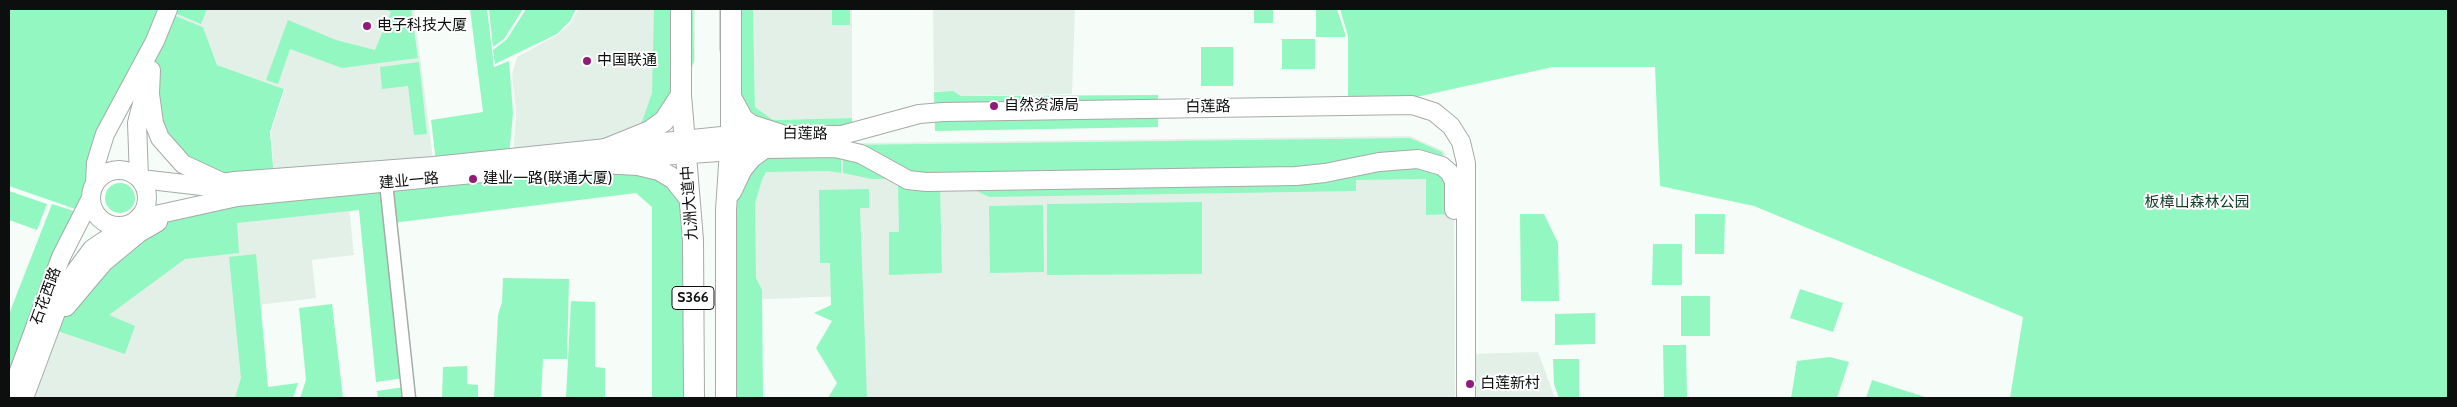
<!DOCTYPE html>
<meta charset="utf-8">
<style>
body{margin:0}
#map{position:relative;width:2457px;height:407px;overflow:hidden;background:#f6fdf9;font-family:Cabin,sans-serif}
canvas{display:block}
.frame{position:absolute;inset:0;border:10px solid #0c0f0d;pointer-events:none}
</style>
<div id="map">
<canvas width="2457" height="407"></canvas>
<div class="frame"></div>
</div>
<script>
const ctx = document.querySelector('canvas').getContext('2d');
ctx.lineJoin = 'round';
function fill(path, color) {
  ctx.fillStyle = color;
  ctx.fill(path, 'evenodd');
}
function poly(rows) {
  const path = new Path2D();
  for (const r of rows) {
    if (r.length === 3) {
      path.moveTo(r[0] + r[2], r[1]);
      path.arc(r[0], r[1], r[2], 0, 2 * Math.PI);
      continue;
    }
    path.moveTo(r[0], r[1]);
    for (let i = 2; i < r.length; i += 2) path.lineTo(r[i], r[i + 1]);
  }
  return path;
}
function trace(path, color, width, dash) {
  ctx.strokeStyle = color;
  ctx.lineWidth = width;
  ctx.lineCap = dash ? 'butt' : 'round';
  ctx.setLineDash(dash || []);
  ctx.stroke(path);
}
function drawText(font, color, halo, rows, align = 'center') {
  ctx.font = font + ' Cabin,"Noto Sans SC",sans-serif';
  ctx.lineWidth = 4;
  ctx.setLineDash([]);
  ctx.textBaseline = 'middle';
  ctx.strokeStyle = halo;
  ctx.fillStyle = color;
  for (const [text, x, y, turn = 0] of rows) {
    ctx.save();
    ctx.translate(x, y);
    ctx.rotate((+turn || 0) * Math.PI / 180);
    ctx.textAlign = isNaN(turn) ? turn : align;
    if (halo) ctx.strokeText(text, 0, 0);
    ctx.fillText(text, 0, 0);
    ctx.restore();
  }
}
const built = poly([
 [168,9,414,9,434,166,274,178,271,132,285,89,217,65,203,27,167,12],
 [578,9,695,9,695,61,686,85,650,131,513,158,516,112,512,74,517,57,559,34,572,22],
 [753,9,852,9,852,118,773,120,755,107],
 [933,9,1075,9,1072,94,961,96,953,91,934,91],
 [1410,136,1444,151,1454,181,1455,398,846,398,844,296,721,301,720,231,778,144],
 [347,187,354,255,312,260,316,298,249,306,257,388,285,398,24,398,70,301,161,221],
 [1538,352,1555,398,1467,398,1466,354]
]);
const green = poly([
 [9,9,168,9,166,12,203,27,217,65,284,89,270,132,274,178,224,183,160,137,152,70,118,106,95,183,84,212,9,186],
 [171,9,207,9,201,24,170,11],
 [385,9,411,9,418,58,342,68,290,49,278,84,266,80,288,20,336,40,375,50,391,12],
 [470,9,487,9,494,67,509,61,513,113,509,156,436,162,431,120,483,112],
 [489,9,523,9,504,39,493,47],
 [526,9,576,9,570,21,557,34,495,64,493,50,507,39],
 [654,9,693,9,694,61,675,105,640,127,652,93],
 [719,9,753,9,755,107,773,120,852,118,852,132,762,129,726,80,719,49],
 [832,9,850,9,850,25,832,25],
 [1254,9,1273,9,1273,23,1254,23],
 [1316,9,1337,9,1346,37,1316,37],
 [1340,9,2448,9,2448,398,2010,398,2023,317,1754,206,1660,186,1655,67,1553,67,1348,112,1348,36],
 [1282,39,1315,39,1315,69,1282,69],
 [1201,47,1233,47,1233,86,1201,86],
 [419,62,427,134,414,135,408,86,382,89,380,67],
 [953,91,961,96,1158,95,1158,127,935,131,934,92],
 [1410,138,1442,152,1452,182,1451,214,1426,215,1426,179,1356,180,1356,191,989,197,950,178,872,179,843,173,843,145],
 [841,145,841,173,828,171,766,172,762,180,755,203,756,278,762,290,763,398,723,398,721,232,752,159],
 [600,167,636,168,683,195,694,398,652,398,652,207,636,193,392,223,390,188],
 [120,198,15],
 [940,185,942,273,889,275,889,232,899,232,898,186],
 [383,189,404,378,376,382,359,210,237,223,239,253,185,259,109,315,135,326,125,354,55,330,91,281,163,224,191,211,231,203],
 [869,189,869,208,860,208,867,398,828,398,837,383,816,348,832,321,814,313,831,305,830,263,820,263,819,190],
 [9,191,47,204,37,230,9,220],
 [1202,202,1202,274,1047,275,1047,204],
 [52,204,80,213,9,393,9,314],
 [1043,205,1044,272,990,273,989,206],
 [1520,214,1544,214,1558,243,1559,301,1521,301],
 [1695,214,1725,214,1724,254,1695,254],
 [1653,244,1682,244,1682,285,1652,285],
 [256,254,268,387,298,383,293,398,235,398,241,378,229,257],
 [503,278,569,279,567,359,543,359,541,398,494,398,498,315,502,302],
 [1800,289,1843,303,1833,332,1790,318],
 [1681,296,1710,296,1710,336,1681,336],
 [571,301,595,302,595,367,605,368,605,398,566,398],
 [332,304,343,398,300,398,306,380,299,308],
 [1595,313,1595,344,1555,345,1555,314],
 [1663,345,1686,345,1687,398,1664,398],
 [1830,357,1849,362,1837,398,1791,398,1797,361],
 [1579,359,1579,398,1559,398,1554,384,1553,359],
 [467,366,467,384,478,385,478,398,442,398,443,367],
 [1872,380,1928,398,1866,398],
 [404,387,405,398,378,398,377,391]
]);
const street = poly([
 [386,183,409,398]
]);
const secondary = poly([
 [151,70,150,94,154,123,160,138,183,164,224,183],
 [119,198,28],
 [139,177,137,123,147,84],
 [141,179,202,186,235,181,434,166,731,135,842,135,919,114,943,112,1412,105,1434,112,1451,126,1461,142,1466,163,1466,398],
 [95,183,96,163,105,134,155,41,168,9],
 [135,222,151,216,237,197,647,157,763,149,835,148,861,154,908,180,926,182,1296,176,1325,173,1379,162,1418,159,1442,166,1449,172,1454,181,1454,210],
 [66,307,104,262,139,233,158,222],
 [9,398,61,257,91,198],
 [24,398,59,304,75,272,92,249,126,226]
]);
const primary = poly([
 [681,9,681,95,693,240,694,398],
 [732,99,743,119,751,125,779,134],
 [603,150,650,131,664,121,681,95],
 [601,163,638,165,659,170,674,179,689,198],
 [731,192,742,169,751,158,763,149],
 [726,398,726,210,731,135,731,9]
]);
const markers = [
 [367,26,5,"#921b78"],
 [587,61,5,"#921b78"],
 [994,106,5,"#921b78"],
 [473,179,5,"#921b78"],
 [1470,384,5,"#921b78"]
];
const shields = [
 [693,298,42]
];
const shieldNames = [
 ["S366",693,298]
];
const poiNames = [
 ["电子科技大厦",377,26],
 ["中国联通",597,61],
 ["自然资源局",1004,106],
 ["建业一路(联通大厦)",483,179],
 ["白莲新村",1480,384]
];
const streetNames = [
 ["白莲路",1208,107,-1],
 ["白莲路",805,134,1],
 ["建业一路",409,181,-5],
 ["九洲大道中",690,203,-94],
 ["石花西路",46,296,-70]
];
const parkNames = [
 ["板樟山森林公园",2197,203]
];
fill(built, '#e3f0e8');
fill(green, '#93f7c1');
trace(street, '#a5aba7', 15);
trace(secondary, '#a5aba7', 20);
trace(primary, '#a5aba7', 22);
trace(street, '#fff', 12);
trace(secondary, '#fff', 18);
trace(primary, '#fff', 20);
for (const [x, y, r, color] of markers) {
  const dot = new Path2D();
  dot.arc(x, y, r, 0, 2 * Math.PI);
  ctx.fillStyle = color;
  ctx.fill(dot);
  trace(dot, '#fff', 2);
}
for (const [x, y, w] of shields) {
  const box = new Path2D();
  box.roundRect(x - w / 2, y - 11.5, w, 23, 4);
  ctx.fillStyle = '#fff';
  ctx.fill(box);
  trace(box, '#0c0f0d', 1);
}
drawText('bold 14px', '#0c0f0d', null, shieldNames);
drawText('15px', '#0c0f0d', '#fff', poiNames, 'left');
drawText('15px', '#0c0f0d', '#fff', streetNames);
drawText('15px', '#12402a', '#fff', parkNames);
</script>
